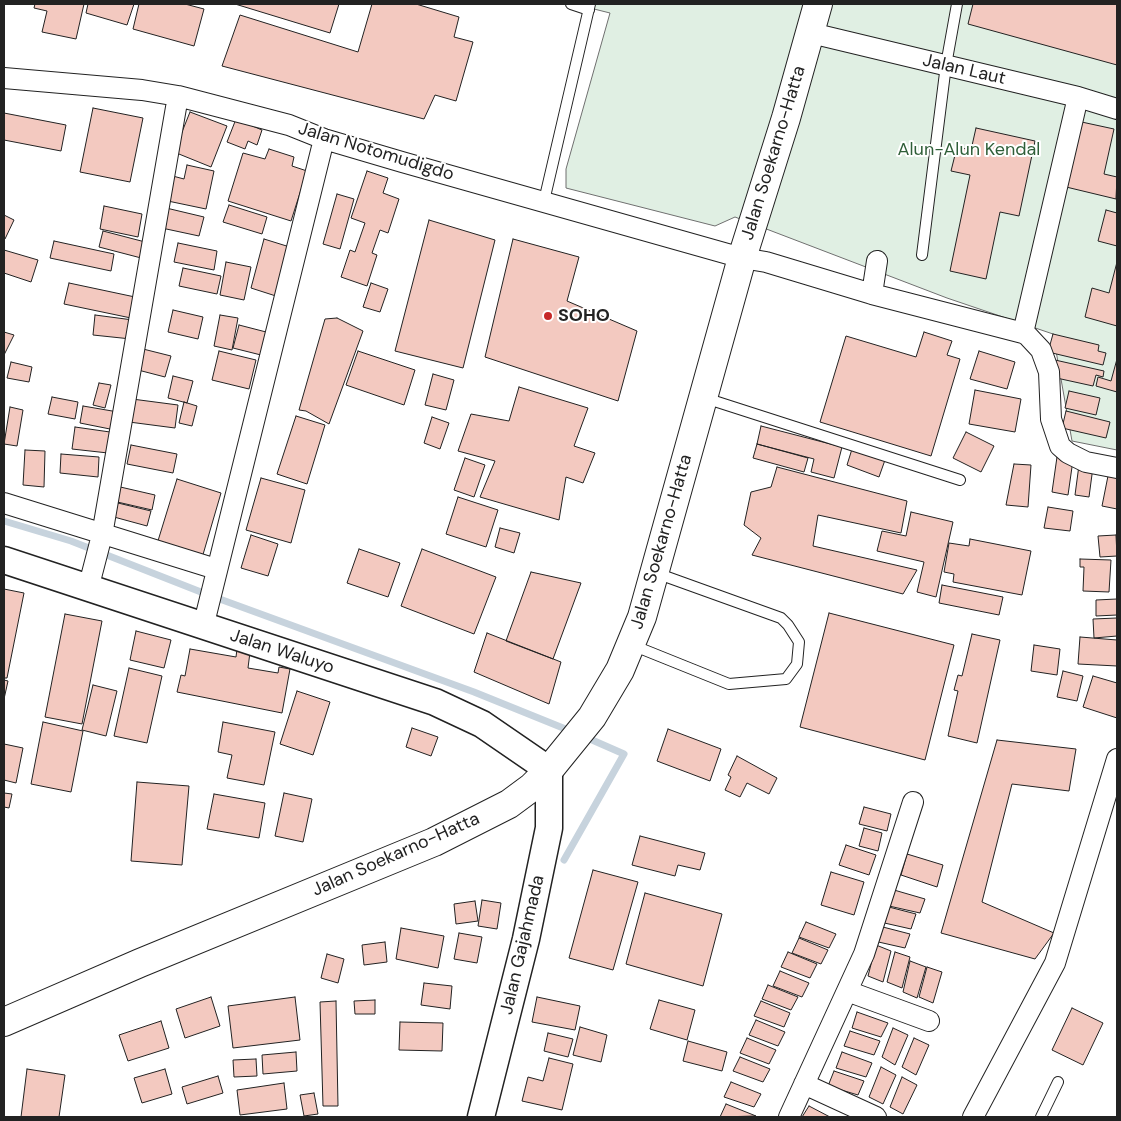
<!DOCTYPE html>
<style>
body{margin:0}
#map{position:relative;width:1121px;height:1121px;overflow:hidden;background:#fff;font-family:"DM Sans",sans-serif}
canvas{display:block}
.frame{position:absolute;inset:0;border:5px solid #222;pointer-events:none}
</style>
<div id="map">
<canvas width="1121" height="1121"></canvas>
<div class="frame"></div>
</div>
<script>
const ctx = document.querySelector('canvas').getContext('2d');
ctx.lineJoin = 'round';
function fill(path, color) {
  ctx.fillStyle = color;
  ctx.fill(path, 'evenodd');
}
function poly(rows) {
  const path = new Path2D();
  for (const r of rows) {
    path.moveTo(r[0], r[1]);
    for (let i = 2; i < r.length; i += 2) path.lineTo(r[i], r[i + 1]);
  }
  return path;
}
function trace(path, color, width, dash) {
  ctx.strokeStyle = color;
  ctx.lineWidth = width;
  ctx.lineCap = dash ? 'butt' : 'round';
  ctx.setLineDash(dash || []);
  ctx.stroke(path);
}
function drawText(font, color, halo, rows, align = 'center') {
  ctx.font = font + ' "DM Sans",sans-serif';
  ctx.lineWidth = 4;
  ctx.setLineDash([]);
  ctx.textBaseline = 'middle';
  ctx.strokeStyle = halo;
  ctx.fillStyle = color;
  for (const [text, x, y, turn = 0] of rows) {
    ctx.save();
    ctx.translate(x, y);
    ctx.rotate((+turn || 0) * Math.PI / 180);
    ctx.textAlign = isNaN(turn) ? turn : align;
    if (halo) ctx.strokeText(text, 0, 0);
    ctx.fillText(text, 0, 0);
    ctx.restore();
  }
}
const green = poly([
 [574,4,1117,4,1117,450,1072,441,1053,334,947,298,735,217,715,226,566,188,566,169,610,13,574,4]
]);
const stream = poly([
 [4,521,71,541,206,594,474,692,573,732],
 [564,860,624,754,583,736]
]);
const building = poly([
 [35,4,84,4,76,39,42,32,47,11,34,8,35,4],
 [88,4,134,4,127,25,86,13,88,4],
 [139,4,185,4,204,9,194,46,133,29,139,4],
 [235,4,339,4,330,33,235,4],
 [372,4,416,4,459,17,454,37,473,42,456,101,435,95,424,119,222,66,240,15,358,52,372,4],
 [973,4,1117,4,1117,65,968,24,973,4],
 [93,108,143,118,130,182,80,172,93,108],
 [190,112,227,126,211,167,174,152,190,112],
 [4,113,66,125,61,151,4,140,4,113],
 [236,119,262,130,257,145,248,141,245,149,227,142,236,119],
 [1077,121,1114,129,1104,174,1117,177,1116,199,1062,186,1077,121],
 [976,128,1035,141,1019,216,1000,212,986,279,950,271,970,175,951,171,957,147,971,150,976,128],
 [269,149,294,157,292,166,307,171,291,221,228,201,243,153,265,159,269,149],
 [187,165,214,171,206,209,163,200,169,175,184,179,187,165],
 [367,171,388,178,383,193,399,199,388,233,380,230,372,253,377,255,367,286,341,277,350,250,355,252,365,223,351,218,367,171],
 [337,194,354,199,340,249,323,244,337,194],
 [229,205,267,217,262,234,223,222,229,205],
 [104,206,142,214,138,237,100,229,104,206],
 [162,207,204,217,199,236,157,227,162,207],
 [1106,210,1117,213,1117,246,1098,241,1106,210],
 [4,215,14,220,5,239,4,238,4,215],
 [429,220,495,240,463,368,395,351,429,220],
 [103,231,149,243,145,259,99,247,103,231],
 [264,239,293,248,279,297,251,288,264,239],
 [513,239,579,257,567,301,637,331,618,401,485,357,513,239],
 [54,241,114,254,111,271,50,258,54,241],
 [178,243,217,251,214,270,174,262,178,243],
 [4,250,38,260,31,282,4,273,4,250],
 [226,262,251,267,244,300,220,295,226,262],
 [1117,262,1117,326,1085,317,1092,288,1109,293,1117,262],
 [183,268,221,276,217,294,179,286,183,268],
 [69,283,135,297,131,318,64,304,69,283],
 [371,283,388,289,380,312,363,307,371,283],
 [173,310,203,317,198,339,168,332,173,310],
 [95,315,133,320,131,339,93,335,95,315],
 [220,315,238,318,232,350,214,346,220,315],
 [337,318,363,331,329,424,306,411,299,410,325,319,337,318],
 [239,325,270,333,265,356,233,348,239,325],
 [4,332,14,335,4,355,4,332],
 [924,332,952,341,947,355,960,359,931,456,820,422,846,336,916,357,924,332],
 [1053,334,1099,345,1098,351,1106,353,1103,365,1048,352,1053,334],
 [143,349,171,356,165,377,138,370,143,349],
 [219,351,256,360,249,389,212,380,219,351],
 [358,351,415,370,404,405,346,385,358,351],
 [979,351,1015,362,1007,389,970,379,979,351],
 [1117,359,1117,392,1096,386,1098,377,1111,381,1117,359],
 [1055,360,1104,371,1103,377,1096,375,1093,386,1052,377,1055,360],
 [11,362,32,367,29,382,7,378,11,362],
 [433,374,454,380,446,410,425,405,433,374],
 [173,376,193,381,187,403,168,398,173,376],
 [99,383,111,385,105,408,93,405,99,383],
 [519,387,588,408,574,446,595,453,583,483,566,477,559,520,480,497,495,461,458,451,471,414,509,421,519,387],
 [975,390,1021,399,1015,432,969,424,975,390],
 [1069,391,1100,398,1096,415,1065,408,1069,391],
 [52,397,78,402,75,419,48,414,52,397],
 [132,399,178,405,175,428,129,422,132,399],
 [184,402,197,406,192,426,179,423,184,402],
 [83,406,118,412,115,430,80,423,83,406],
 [10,407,23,410,17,446,4,444,10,407],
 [1066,411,1110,422,1106,438,1062,428,1066,411],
 [296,416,325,425,307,484,277,474,296,416],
 [432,417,449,423,440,449,424,443,432,417],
 [761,426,842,447,834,478,811,472,814,459,757,444,761,426],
 [75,427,110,432,108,453,72,449,75,427],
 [966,432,994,446,981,472,953,458,966,432],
 [757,444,808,458,804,472,753,458,757,444],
 [131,445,177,454,173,473,127,464,131,445],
 [852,449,885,460,879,477,847,465,852,449],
 [25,450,45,451,44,487,23,485,25,450],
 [61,454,99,457,98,477,60,473,61,454],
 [1057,457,1073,460,1068,495,1052,492,1057,457],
 [465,458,485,465,474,497,454,490,465,458],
 [1014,464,1031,465,1028,507,1006,505,1014,464],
 [1079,465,1093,467,1089,497,1075,495,1079,465],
 [777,467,907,501,901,533,818,515,813,546,917,570,903,594,752,555,761,538,744,525,751,492,771,487,777,467],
 [1108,476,1117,477,1117,509,1102,506,1108,476],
 [261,478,305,490,291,543,246,530,261,478],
 [177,479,221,493,202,558,157,544,177,479],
 [116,486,155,495,152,510,113,501,116,486],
 [458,497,498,510,486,547,446,534,458,497],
 [118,503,151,511,147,526,114,517,118,503],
 [1048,507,1073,511,1070,531,1044,528,1048,507],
 [911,512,953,522,936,597,917,592,924,562,877,551,882,531,906,536,911,512],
 [500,528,520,533,514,553,495,547,500,528],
 [251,535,278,544,268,576,241,568,251,535],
 [1116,535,1117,556,1100,557,1098,536,1116,535],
 [970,539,1031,551,1022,595,953,582,954,574,944,572,949,543,969,546,970,539],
 [359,549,400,563,388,597,347,583,359,549],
 [422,549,496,577,474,634,401,606,422,549],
 [1080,559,1111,560,1109,592,1083,591,1084,567,1080,567,1080,559],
 [531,572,581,583,553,659,506,641,531,572],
 [942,585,1003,597,999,615,939,603,942,585],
 [4,589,24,593,7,678,4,678,4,589],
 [1117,599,1117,615,1096,616,1096,600,1117,599],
 [829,613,954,645,925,760,800,727,829,613],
 [65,614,102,621,82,724,45,717,65,614],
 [1117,618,1117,636,1094,638,1093,619,1117,618],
 [136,631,171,640,164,668,130,660,136,631],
 [487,633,561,662,549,704,474,672,487,633],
 [972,634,1000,640,977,743,948,736,958,691,954,690,958,675,962,676,972,634],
 [1080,637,1117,640,1117,666,1078,664,1080,637],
 [1034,645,1060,649,1057,675,1031,671,1034,645],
 [190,649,236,657,237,649,250,652,248,668,278,673,279,667,290,669,282,713,177,692,181,675,185,676,190,649],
 [129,668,162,676,147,743,114,736,129,668],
 [1063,671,1083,676,1077,701,1057,697,1063,671],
 [1093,676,1117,683,1117,718,1083,707,1093,676],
 [4,680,8,681,4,699,4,680],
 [93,685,117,691,106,736,82,730,93,685],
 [297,691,330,702,313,755,280,744,297,691],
 [43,722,83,731,71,792,31,784,43,722],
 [223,722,275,732,264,785,227,778,232,755,218,752,223,722],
 [412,728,438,737,431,756,406,747,412,728],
 [668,729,721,749,710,781,657,761,668,729],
 [997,740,1076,749,1069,791,1012,784,982,902,1054,933,1035,959,941,933,997,740],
 [4,744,23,748,16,783,4,780,4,744],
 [737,756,777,778,769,794,747,783,740,797,725,790,731,777,728,775,737,756],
 [137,782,189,786,182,865,131,861,137,782],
 [4,793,12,794,9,808,4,807,4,793],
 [284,793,312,799,303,842,275,836,284,793],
 [214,794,265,803,259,838,207,829,214,794],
 [864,807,891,814,887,831,859,824,864,807],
 [864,828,882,833,878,851,859,846,864,828],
 [640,836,705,853,700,870,678,865,675,876,632,865,640,836],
 [846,845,876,855,869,875,839,865,846,845],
 [907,854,943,865,937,887,901,875,907,854],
 [593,870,638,882,613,970,569,958,593,870],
 [831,872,864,882,854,915,821,905,831,872],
 [894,890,925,899,920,913,889,906,894,890],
 [645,893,722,914,703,986,626,964,645,893],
 [482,900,501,903,497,929,478,926,482,900],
 [475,901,478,921,456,924,454,904,475,901],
 [885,906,916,914,911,929,880,922,885,906],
 [806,922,836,934,829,948,799,937,806,922],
 [879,926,910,934,905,948,874,941,879,926],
 [401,928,444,936,438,968,396,959,401,928],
 [459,933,482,937,477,963,454,959,459,933],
 [799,938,828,950,821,964,792,953,799,938],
 [385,942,387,962,364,965,362,945,385,942],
 [876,945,891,951,883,982,868,976,876,945],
 [788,952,817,964,810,978,781,967,788,952],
 [895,952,910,957,902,988,887,982,895,952],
 [327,954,344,959,338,983,321,978,327,954],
 [910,961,926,967,917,998,903,992,910,961],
 [927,967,942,972,933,1003,919,997,927,967],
 [780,971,809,983,802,997,773,986,780,971],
 [424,983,452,986,450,1009,421,1005,424,983],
 [768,985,798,997,791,1010,762,999,768,985],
 [211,997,220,1026,185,1038,176,1009,211,997],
 [295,997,300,1040,233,1048,228,1006,295,997],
 [537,997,580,1006,575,1030,532,1022,537,997],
 [375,1000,375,1014,355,1014,354,1001,375,1000],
 [659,1000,695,1010,687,1040,650,1029,659,1000],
 [336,1001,338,1106,323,1106,320,1002,336,1001],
 [761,1001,790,1013,784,1027,754,1016,761,1001],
 [1072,1008,1103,1023,1083,1065,1052,1050,1072,1008],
 [857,1012,888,1023,881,1037,852,1028,857,1012],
 [756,1020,785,1032,778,1046,749,1035,756,1020],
 [161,1021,169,1048,128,1061,119,1035,161,1021],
 [400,1022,443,1023,442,1051,399,1050,400,1022],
 [580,1027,607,1035,601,1062,573,1055,580,1027],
 [893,1028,908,1035,895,1065,882,1057,893,1028],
 [850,1031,880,1041,874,1055,844,1046,850,1031],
 [548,1033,573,1039,568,1057,544,1051,548,1033],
 [747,1038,776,1050,769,1064,740,1053,747,1038],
 [914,1038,929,1045,916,1075,902,1067,914,1038],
 [688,1041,727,1052,722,1071,683,1061,688,1041],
 [296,1052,297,1071,263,1074,262,1055,296,1052],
 [842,1052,872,1063,866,1077,836,1068,842,1052],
 [740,1057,770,1069,763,1082,733,1071,740,1057],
 [549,1058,573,1064,562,1110,522,1101,528,1077,543,1081,549,1058],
 [256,1059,257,1076,234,1077,233,1060,256,1059],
 [881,1067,896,1075,883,1104,869,1097,881,1067],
 [27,1069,65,1075,59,1117,21,1117,27,1069],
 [165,1069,172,1094,142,1103,134,1078,165,1069],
 [834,1071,864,1081,858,1095,828,1086,834,1071],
 [218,1076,223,1093,187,1104,182,1087,218,1076],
 [902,1077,917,1085,903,1114,890,1107,902,1077],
 [731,1082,761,1094,754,1107,724,1097,731,1082],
 [284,1083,287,1109,240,1115,237,1090,284,1083],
 [314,1093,318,1114,304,1116,300,1095,314,1093],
 [726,1104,756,1116,720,1117,726,1104],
 [809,1106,830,1117,802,1117,809,1106]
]);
const service = poly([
 [571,4,589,10],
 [544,201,590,4],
 [922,255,946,65,957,4],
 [705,398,960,480],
 [632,645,729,684,786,679,797,664,799,642,788,625,781,618,656,573],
 [1041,1117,1058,1082]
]);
const minor = poly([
 [811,33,1078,97,1117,109],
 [4,78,142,90,178,96,289,125,324,139,402,162,742,258,766,262,872,294,1023,333,1027,335,1041,350,1049,372,1051,419,1060,446,1068,453,1086,462,1117,468],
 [872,294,877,261],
 [1023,333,1078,97],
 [4,503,216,569],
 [88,589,102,535,178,96],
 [203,627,324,139],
 [847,991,929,1021],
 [804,1084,876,1117],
 [789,1117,864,954,913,802],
 [973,1117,1055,963,1117,759]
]);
const tertiary = poly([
 [4,560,435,702,482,724,549,770,549,828,538,881,526,939,481,1117]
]);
const trunk = poly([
 [4,1022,140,963,434,842,509,804,532,787,549,770,592,717,620,670,642,617,742,258,786,118,818,4]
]);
const markers = [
 [548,316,5,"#c62828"]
];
const streetNames = [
 ["Jalan Laut",964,70,13],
 ["Jalan Notomudigdo",376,152,17],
 ["Jalan Soekarno-Hatta",774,153,-73],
 ["Jalan Soekarno-Hatta",662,542,-74],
 ["Jalan Waluyo",282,652,18],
 ["Jalan Soekarno-Hatta",396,855,-24],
 ["Jalan Gajahmada",523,945,-77]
];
const parkNames = [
 ["Alun-Alun Kendal",969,150]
];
const poiNames = [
 ["SOHO",558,316]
];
fill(green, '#e0efe3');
trace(green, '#6f6f6f', 1);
trace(stream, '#c7d3dd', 7);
fill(building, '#f3c9c0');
trace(building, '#222', 1);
trace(service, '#222', 12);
trace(minor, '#222', 22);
trace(tertiary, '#222', 29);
trace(trunk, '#222', 30);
trace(service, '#fff', 10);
trace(minor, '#fff', 20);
trace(tertiary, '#fff', 26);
trace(trunk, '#fff', 28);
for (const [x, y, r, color] of markers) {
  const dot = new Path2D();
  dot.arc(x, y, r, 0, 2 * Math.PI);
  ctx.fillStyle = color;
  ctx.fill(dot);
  trace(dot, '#fff', 2);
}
drawText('18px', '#222', '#fff', streetNames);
drawText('18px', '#2f5e38', '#fff', parkNames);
drawText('bold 18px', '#222', '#fff', poiNames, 'left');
</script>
